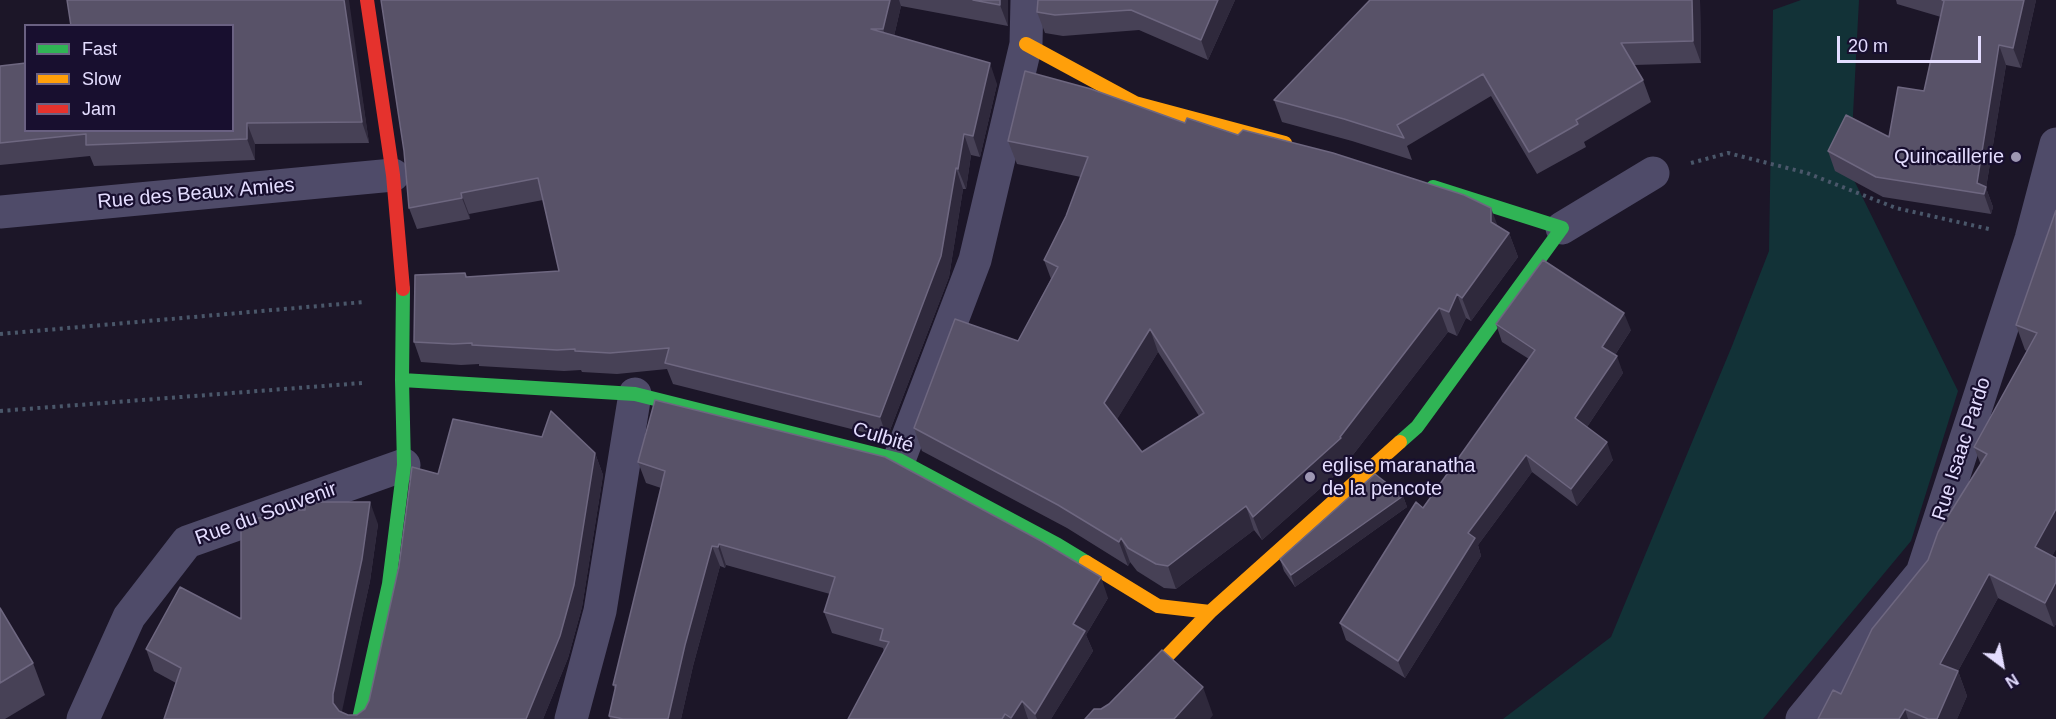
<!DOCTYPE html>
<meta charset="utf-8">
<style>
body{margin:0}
#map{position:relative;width:2056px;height:719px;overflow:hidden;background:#1c1628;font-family:Helvetica,sans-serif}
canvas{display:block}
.legend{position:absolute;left:24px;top:24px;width:210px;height:108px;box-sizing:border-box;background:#180f2f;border:2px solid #6a6182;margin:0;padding:8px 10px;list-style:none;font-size:18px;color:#e4ddff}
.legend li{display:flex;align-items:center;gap:12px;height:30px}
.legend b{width:30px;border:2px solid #6a6182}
.north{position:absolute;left:1972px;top:635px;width:60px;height:60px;-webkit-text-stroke:4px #180f2f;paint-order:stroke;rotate:148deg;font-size:16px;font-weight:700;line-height:24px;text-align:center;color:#e4ddff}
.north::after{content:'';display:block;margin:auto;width:21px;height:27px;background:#e4ddff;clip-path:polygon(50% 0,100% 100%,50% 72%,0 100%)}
.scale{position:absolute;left:1837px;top:36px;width:144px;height:27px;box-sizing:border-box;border:3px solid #e4ddff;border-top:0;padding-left:8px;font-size:18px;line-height:21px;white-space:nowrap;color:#e4ddff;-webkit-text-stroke:4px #180f2f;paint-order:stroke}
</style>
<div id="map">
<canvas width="2056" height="719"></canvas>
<ul class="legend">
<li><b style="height:8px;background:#30b455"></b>Fast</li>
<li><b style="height:8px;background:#ff9f0a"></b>Slow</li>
<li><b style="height:8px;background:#e5322d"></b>Jam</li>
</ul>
<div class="north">N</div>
<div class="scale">20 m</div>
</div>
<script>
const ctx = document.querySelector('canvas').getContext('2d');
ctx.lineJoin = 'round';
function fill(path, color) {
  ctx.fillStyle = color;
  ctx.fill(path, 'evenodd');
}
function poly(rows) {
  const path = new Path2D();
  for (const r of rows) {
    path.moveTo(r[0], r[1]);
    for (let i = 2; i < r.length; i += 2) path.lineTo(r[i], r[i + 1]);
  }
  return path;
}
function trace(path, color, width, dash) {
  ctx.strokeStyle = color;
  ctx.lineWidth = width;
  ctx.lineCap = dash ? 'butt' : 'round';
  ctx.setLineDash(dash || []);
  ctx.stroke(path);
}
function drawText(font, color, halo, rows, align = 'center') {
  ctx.font = font + ' Helvetica,sans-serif';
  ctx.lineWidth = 4.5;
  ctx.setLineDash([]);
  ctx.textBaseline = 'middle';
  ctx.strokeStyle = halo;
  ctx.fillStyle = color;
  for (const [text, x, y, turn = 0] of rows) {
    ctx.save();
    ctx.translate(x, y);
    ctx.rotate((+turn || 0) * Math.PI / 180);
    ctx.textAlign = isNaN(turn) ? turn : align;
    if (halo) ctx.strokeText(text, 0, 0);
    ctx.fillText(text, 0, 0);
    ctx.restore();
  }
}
const green = poly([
 [1801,0,1859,0,1850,172,1958,391,1911,541,1763,719,1503,719,1611,637,1732,346,1769,251,1773,10]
]);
const path = poly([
 [1691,163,1728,153,1807,173,1896,208,1989,229],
 [0,334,364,302],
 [0,411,362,383]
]);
const street = poly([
 [0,212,393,175],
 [1562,228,1653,173],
 [899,460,975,260,1026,44,1027,0],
 [83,719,129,617,187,542,404,465],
 [571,719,600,611,635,394],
 [1802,719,1922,573,2031,239,2056,144]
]);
const fast = poly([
 [402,380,635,394,899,460,1058,545,1086,562],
 [1400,442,1417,427,1562,228,1433,187],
 [359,719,389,584,404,465,402,380,403,289]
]);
const slow = poly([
 [1026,44,1135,103,1285,143],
 [1086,562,1158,606,1210,612],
 [1106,719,1210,612,1400,442]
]);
const jam = poly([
 [367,0,393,175,403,289]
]);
const wall = poly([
 [381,0,1008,0,1008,26,901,6,894,36,997,84,980,157,971,155,966,189,963,189,949,277,887,438,673,384,667,369,617,374,582,372,581,370,564,371,479,366,479,364,461,365,421,362,414,342,465,273,467,277,559,271,543,200,469,214,470,219,417,229,409,208,404,151],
 [1235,0,1208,60,1139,30,1063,36,1045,33,1037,12],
 [1370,0,1700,0,1701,63,1634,65,1643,80,1651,102,1584,142,1586,147,1537,174,1491,96,1407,146,1412,160,1352,141,1282,122,1274,100],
 [1896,0,2036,0,2021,68,2006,65,1986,188,1993,207,1991,214,1883,197,1835,171,1828,151,1889,137,1924,91,1941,17,1897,4],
 [348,2,369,143,255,144,255,160,94,166,90,156,0,165,0,66,232,130],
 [1185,123,1497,226,1509,233,1518,257,1471,321,1466,318,1457,336,1448,332,1349,460,1350,462,1262,540,1254,530,1176,589,1164,588,1137,571,1130,562,1128,566,1067,528,922,451,914,428,1018,341,1051,279,1044,260,1066,216,1081,177,1017,164,1008,141],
 [1158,352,1199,416,1142,452,1117,419],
 [2056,210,2056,549,2052,556,2056,558,2056,624,2054,627,1998,598,1958,671,1967,696,1957,719,1818,719,1841,694,1928,560,1981,465,1974,447,2027,351,2025,350,2016,325],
 [1496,324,1631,330,1615,355,1623,373,1587,427,1613,460,1577,506,1532,472,1478,545,1481,556,1405,678,1346,640,1340,623,1529,359,1502,342],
 [595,453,603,475,582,607,568,658,543,719,164,719,176,683,154,671,146,649,241,619,268,518,305,510,378,524,370,581,341,712,348,715,357,715,365,709,369,701,438,474],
 [638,462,1108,598,1086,635,1093,651,1051,719,848,719,884,652,883,648,832,633,824,612,830,594,726,565,725,568,720,566,693,666,681,719,610,719,609,716,615,689,613,685,661,488,646,483],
 [1403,496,1407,507,1295,587,1284,571,1280,559],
 [0,608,33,663,45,695,5,719,0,719]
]);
const shadedWall = poly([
 [344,0,349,0,369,143,362,122],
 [890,0,899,0,901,6,891,49,883,29],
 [1000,0,1008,0,1008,26,1000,5],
 [1218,0,1235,0,1208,60,1201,40],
 [1692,0,1700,0,1701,63,1693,41],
 [2024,0,2036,0,2021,68,2013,48],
 [1999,45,2006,65,1986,188,1993,207,1991,214,1984,194,1977,183],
 [990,63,997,84,980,157,973,136],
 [247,123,255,144,255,160,247,139],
 [964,134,971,155,966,189,958,169],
 [956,168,963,189,949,277,887,438,880,417],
 [461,193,469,214,470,219,462,198],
 [1491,208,1500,232,1491,222],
 [1509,233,1518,257,1471,321,1462,298],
 [1457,294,1466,318,1457,336,1449,312],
 [1439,308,1448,332,1349,460,1350,462,1262,540,1253,517,1340,437],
 [1624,313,1631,330,1609,364,1602,347],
 [1150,329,1158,352,1113,426,1104,403],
 [1617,356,1623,373,1581,436,1575,418],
 [1607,442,1613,460,1577,506,1571,489],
 [595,453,603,475,582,607,568,658,543,719,526,719],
 [1526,455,1532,472,1478,545,1481,556,1405,678,1398,661,1468,533],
 [1403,496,1407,507,1295,587,1291,575],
 [370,502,378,524,370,581,341,716,333,703,333,694],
 [1246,506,1254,530,1176,589,1168,566],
 [2056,509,2056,549,2044,572,2035,547],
 [1121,538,1130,562,1128,566,1119,542],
 [719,544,726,565,725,568,718,547],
 [712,546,720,566,693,666,681,719,668,719,685,645],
 [1989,574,1998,598,1958,671,1967,696,1957,719,1937,719,1940,664],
 [1101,577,1108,598,1086,635,1093,651,1051,719,1037,719,1035,714,1073,624],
 [2056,582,2056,624,2054,627,2045,603],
 [1203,687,1213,715,1210,719,1174,719],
 [1022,701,1028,719,1011,719,1011,718],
 [1905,709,1908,719,1899,719]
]);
const building = poly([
 [67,0,344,0,362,122,247,123,247,139,86,145,86,134,0,143,0,66,26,63,26,130,232,130,232,26,71,26,67,0],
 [381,0,890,0,883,29,871,29,990,63,973,136,964,134,958,169,956,168,941,256,880,417,665,363,669,348,610,353,575,351,575,349,557,350,472,345,472,343,453,344,414,342,415,275,465,273,466,277,559,271,538,178,461,193,462,198,409,208,404,151,381,0],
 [973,0,1000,0,1000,5,973,0],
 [1038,0,1218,0,1201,40,1131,10,1055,15,1037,12,1038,0],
 [1370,0,1692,0,1693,41,1621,43,1643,80,1576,120,1578,124,1529,152,1483,74,1397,125,1404,138,1344,119,1274,100,1370,0],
 [1942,0,2024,0,2013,48,1999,45,1977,183,1986,187,1984,194,1876,177,1828,151,1846,115,1889,137,1898,87,1924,91,1944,1,1942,0],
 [1025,71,1091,89,1185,123,1187,118,1238,135,1243,130,1333,153,1464,195,1491,208,1491,222,1509,233,1462,298,1457,294,1449,312,1439,308,1340,437,1341,438,1253,517,1246,506,1168,566,1156,564,1128,548,1121,538,1119,542,1058,505,914,428,955,319,1018,341,1058,267,1044,260,1066,216,1088,157,1008,141,1025,71],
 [1150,329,1204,413,1142,452,1104,403,1150,329],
 [2056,210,2056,509,2035,547,2056,558,2056,582,2045,603,1989,574,1940,664,1958,671,1937,719,1928,719,1905,709,1899,719,1818,719,1833,690,1841,694,1872,629,1928,560,1938,532,1987,454,1974,447,2037,333,2016,325,2056,210],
 [1543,260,1624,313,1602,347,1617,356,1575,418,1607,442,1571,489,1526,455,1468,533,1475,538,1398,661,1340,623,1416,502,1423,508,1535,350,1496,324,1543,260],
 [655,400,885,457,1041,541,1101,577,1073,624,1085,631,1035,714,1022,701,1011,718,1005,714,1002,719,848,719,889,642,880,640,883,629,824,612,835,577,719,544,718,547,712,546,685,645,668,719,623,719,609,716,616,685,613,685,665,471,638,462,655,400],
 [551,411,595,453,574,585,560,636,526,719,164,719,181,668,146,649,180,587,241,619,241,518,268,518,268,510,305,510,305,502,370,502,362,559,333,694,333,703,339,711,348,715,357,715,365,709,369,701,399,566,412,467,438,474,453,419,542,437,551,411],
 [1375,474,1403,496,1291,575,1280,559,1375,474],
 [0,608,33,663,0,683,0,608],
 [1162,650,1203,687,1174,719,1085,719,1094,709,1101,709,1109,704,1162,650]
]);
const markers = [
 [2016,157,6,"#9e97b4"],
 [1310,477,6,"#9e97b4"]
];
const poiNames = [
 ["Quincaillerie",2004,157],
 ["eglise maranatha",1322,466,"left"],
 ["de la pencote",1322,489,"left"]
];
const streetNames = [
 ["Rue des Beaux Amies",196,194,-5],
 ["Culbité",883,438,17],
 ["Rue Isaac Pardo",1962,449,-72],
 ["Rue du Souvenir",266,514,-20]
];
fill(green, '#123237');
trace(path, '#4a576a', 4, [3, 4.5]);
trace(street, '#4f4b69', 33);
trace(fast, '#30b455', 14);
trace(slow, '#ff9f0a', 14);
trace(jam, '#e5322d', 14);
fill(wall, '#474156');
fill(shadedWall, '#2f293c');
fill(building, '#585268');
trace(building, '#6e6780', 1.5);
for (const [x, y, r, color] of markers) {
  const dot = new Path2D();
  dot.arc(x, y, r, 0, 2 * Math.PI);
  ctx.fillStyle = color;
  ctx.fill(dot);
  trace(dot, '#180f2f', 2);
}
drawText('20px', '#e4ddff', '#180f2f', poiNames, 'right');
drawText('20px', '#e4ddff', '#180f2f', streetNames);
</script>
